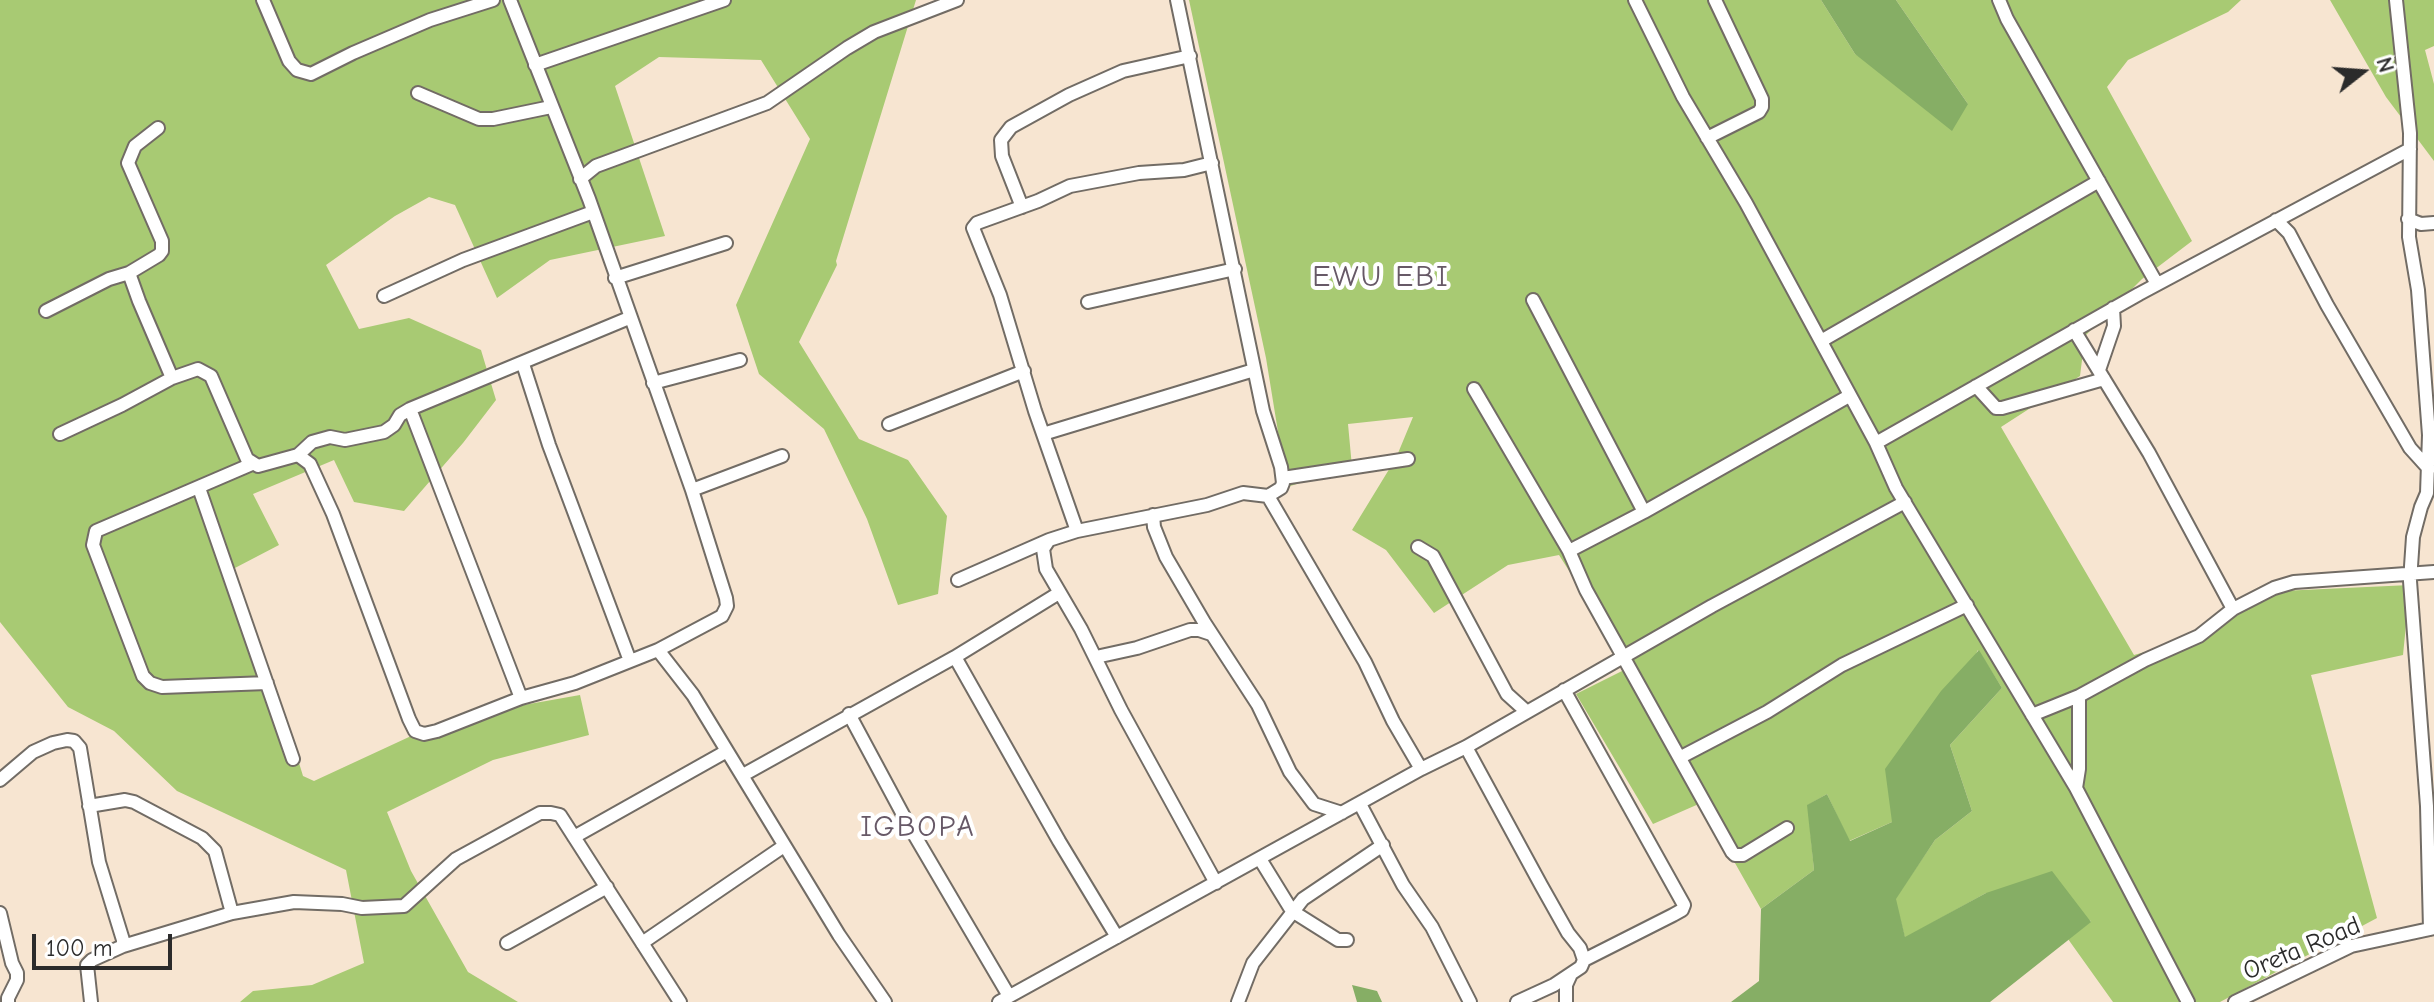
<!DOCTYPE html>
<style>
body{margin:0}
#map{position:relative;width:2434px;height:1002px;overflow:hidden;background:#f7e5d1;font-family:"Comic Neue",sans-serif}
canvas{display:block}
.north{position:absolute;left:2322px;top:32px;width:80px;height:80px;-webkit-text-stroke:6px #fff;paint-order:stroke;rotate:73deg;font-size:22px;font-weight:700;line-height:32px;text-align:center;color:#2b2b2b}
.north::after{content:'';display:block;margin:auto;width:28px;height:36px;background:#2b2b2b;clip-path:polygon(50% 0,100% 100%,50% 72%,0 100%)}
.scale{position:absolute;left:32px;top:934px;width:140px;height:36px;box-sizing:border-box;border:4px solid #2b2b2b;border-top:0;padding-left:10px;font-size:24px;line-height:28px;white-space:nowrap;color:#2b2b2b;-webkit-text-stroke:6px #fff;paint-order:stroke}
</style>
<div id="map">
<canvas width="2434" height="1002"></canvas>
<div class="north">N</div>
<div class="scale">100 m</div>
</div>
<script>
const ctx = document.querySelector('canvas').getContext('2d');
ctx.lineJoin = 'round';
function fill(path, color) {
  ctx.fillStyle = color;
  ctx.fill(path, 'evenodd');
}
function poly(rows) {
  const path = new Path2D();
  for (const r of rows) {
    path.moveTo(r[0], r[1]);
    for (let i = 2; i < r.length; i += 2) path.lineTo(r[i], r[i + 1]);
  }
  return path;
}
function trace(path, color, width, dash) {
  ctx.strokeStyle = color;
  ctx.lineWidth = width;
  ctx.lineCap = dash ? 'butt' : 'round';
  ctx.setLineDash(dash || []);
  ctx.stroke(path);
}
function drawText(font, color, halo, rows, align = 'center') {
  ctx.font = font + ' "Comic Neue",sans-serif';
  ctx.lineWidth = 8;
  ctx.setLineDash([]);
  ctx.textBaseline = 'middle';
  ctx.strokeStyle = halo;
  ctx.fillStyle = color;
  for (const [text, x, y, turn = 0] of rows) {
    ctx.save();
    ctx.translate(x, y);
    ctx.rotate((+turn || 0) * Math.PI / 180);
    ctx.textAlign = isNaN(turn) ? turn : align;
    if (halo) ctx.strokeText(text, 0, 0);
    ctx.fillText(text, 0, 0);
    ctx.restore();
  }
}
const green = poly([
 [0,0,916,0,836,261,837,265,799,342,859,439,908,460,947,516,938,594,898,605,867,519,824,429,759,374,736,305,810,139,761,60,659,57,615,86,665,236,550,260,497,298,455,205,429,197,395,216,326,265,359,329,409,318,481,350,496,400,463,443,404,511,354,502,334,460,253,494,279,545,233,569,282,707,303,776,314,781,450,718,580,695,589,735,493,760,387,812,411,871,468,972,518,1002,240,1002,253,991,312,985,364,963,346,870,177,791,114,731,68,707,0,622],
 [1189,0,1821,0,1855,54,1968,104,1896,0,2241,0,2228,12,2128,60,2107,87,2192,241,2142,279,2085,336,2080,376,2001,427,2134,655,2198,637,2281,591,2410,585,2403,655,2311,675,2377,918,2220,1002,2113,1002,2068,939,2091,921,1986,893,1905,938,1895,899,1935,840,1972,811,1950,745,2002,688,1978,650,1892,822,1849,841,1827,794,1808,805,1814,870,1761,909,1701,803,1653,824,1576,694,1630,667,1559,555,1508,565,1434,613,1386,550,1352,530,1396,458,1413,417,1348,424,1352,467,1287,487,1266,358],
 [2330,0,2434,0,2434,46,2425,50,2434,84,2434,161,2386,97]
]);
const forest = poly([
 [1821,0,1896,0,1968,104,1952,131,1855,54],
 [1979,650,2002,688,1950,745,1972,811,1935,840,1896,899,1905,937,1986,893,2052,871,2091,922,1990,1002,1731,1002,1759,981,1761,909,1814,870,1807,805,1827,794,1850,841,1892,822,1885,769,1941,691],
 [1352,985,1377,991,1382,1002,1357,1002]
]);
const minor = poly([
 [263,0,289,61,297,70,311,74,353,53,430,20,493,0],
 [510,0,589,199,692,490,726,598,727,606,722,616,658,650],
 [1177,0,1263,411,1281,467,1283,483,1281,488,1268,496,1365,662,1393,721,1421,769],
 [1635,0,1683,97,1746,203,1876,443,1896,488,2076,788,2188,1002],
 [1999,0,2007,19,2157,284],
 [2396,0,2410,133,2409,237,2418,290,2429,435,2427,493,2421,507,2413,537,2410,581,2427,806,2430,929],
 [535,65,724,0],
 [418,93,479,119,493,119,551,107],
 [158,128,135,146,128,163,162,241,162,251,159,255,129,273,139,301,172,378,198,369,211,376,247,459,258,466,298,455,310,464,333,514,409,719,415,731,424,734,437,731,521,698,575,683,658,650,693,695,839,935,885,1002],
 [1707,138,1759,112,1762,107,1762,99,1715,0],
 [580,179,596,166,767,103,847,48,874,32,957,0],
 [1022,207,1002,156,1001,140,1011,127,1069,95,1123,71,1190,56],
 [2408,219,2421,224,2434,223],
 [2276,220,2289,233,2327,305,2410,448,2429,469],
 [615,278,726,243],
 [384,296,463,260,593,212],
 [1533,300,1644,512,1569,551],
 [1088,302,1235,269],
 [46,311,109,279,129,273],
 [2074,330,2149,453,2233,609],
 [1821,341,2099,181],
 [523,364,549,445,630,661],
 [2099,370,2114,326,2113,308],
 [653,383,740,360],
 [1976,386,1996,408,2002,408,2104,379],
 [1474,389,1569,551,1586,590,1732,852,1735,855,1743,855,1787,828],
 [410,409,521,698],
 [889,424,1024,371],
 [60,434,122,405,172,378],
 [1043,434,1254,370],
 [1876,443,2139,294,2410,149],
 [298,455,312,442,330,437,345,440,384,432,394,425,400,415,410,409,629,318],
 [252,464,96,531,93,545,143,676,150,683,162,687,267,683],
 [1283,478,1408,459],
 [199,488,293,759],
 [692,490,782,456],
 [1644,512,1849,396],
 [1153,515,1154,527,1166,557,1204,622,1258,705,1290,772,1314,804,1342,813],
 [1077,531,1035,411,1000,295,973,228,977,223,1038,201,1070,186,1139,173,1184,170,1212,163],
 [1418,547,1433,556,1507,694,1527,712],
 [958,580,1049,540],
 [955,657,1059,841,1117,937],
 [1096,657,1137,648,1190,630,1199,630,1211,634],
 [1564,690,1684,905,1682,910,1673,915,1584,960],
 [849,714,908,824,1009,996],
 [2032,715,2079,696,2145,660,2199,636,2233,609,2274,588,2294,582,2434,572],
 [1466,747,1541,885,1568,933,1580,948,1584,960,1581,967,1554,985,1517,1002],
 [1681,757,1767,712,1842,665,1967,605],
 [743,775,955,657,1059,593],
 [0,780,33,752,53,743,67,740,74,741,80,748,99,862,123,940,123,946,92,960,87,965,91,1002],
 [2076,788,2079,769,2079,696],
 [1360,804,1403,885,1432,927,1470,1002],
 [89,806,125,800,134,802,202,838,215,851,232,913],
 [574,837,727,751],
 [1260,859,1292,911,1338,940,1347,940],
 [1216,883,1121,710,1081,629,1046,569,1043,549,1049,540,1077,531,1207,505,1243,493,1268,496],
 [0,913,12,963,17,973,17,980,8,998,8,1002],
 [507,943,607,887],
 [642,943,784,846],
 [123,946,232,913,294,902,342,904,362,908,404,906,456,859,540,813,551,813,560,815,680,1002],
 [999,1002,1421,769,1466,747,1712,606,1905,502],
 [1238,1002,1253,963,1303,899,1383,845],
 [1566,1002,1566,985,1571,974],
 [2235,1002,2351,946,2434,928]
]);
const streetNames = [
 ["Oreta Road",2302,949,-23]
];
const quarterNames = [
 ["EWU EBI",1381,278],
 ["IGBOPA",918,828]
];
fill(green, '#a8ca73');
fill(forest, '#86ae65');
trace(minor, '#726c65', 16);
trace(minor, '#fff', 12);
drawText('26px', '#2b2b2b', '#fff', streetNames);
ctx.letterSpacing = '2px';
drawText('30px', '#675967', '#fff', quarterNames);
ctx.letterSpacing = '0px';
</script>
